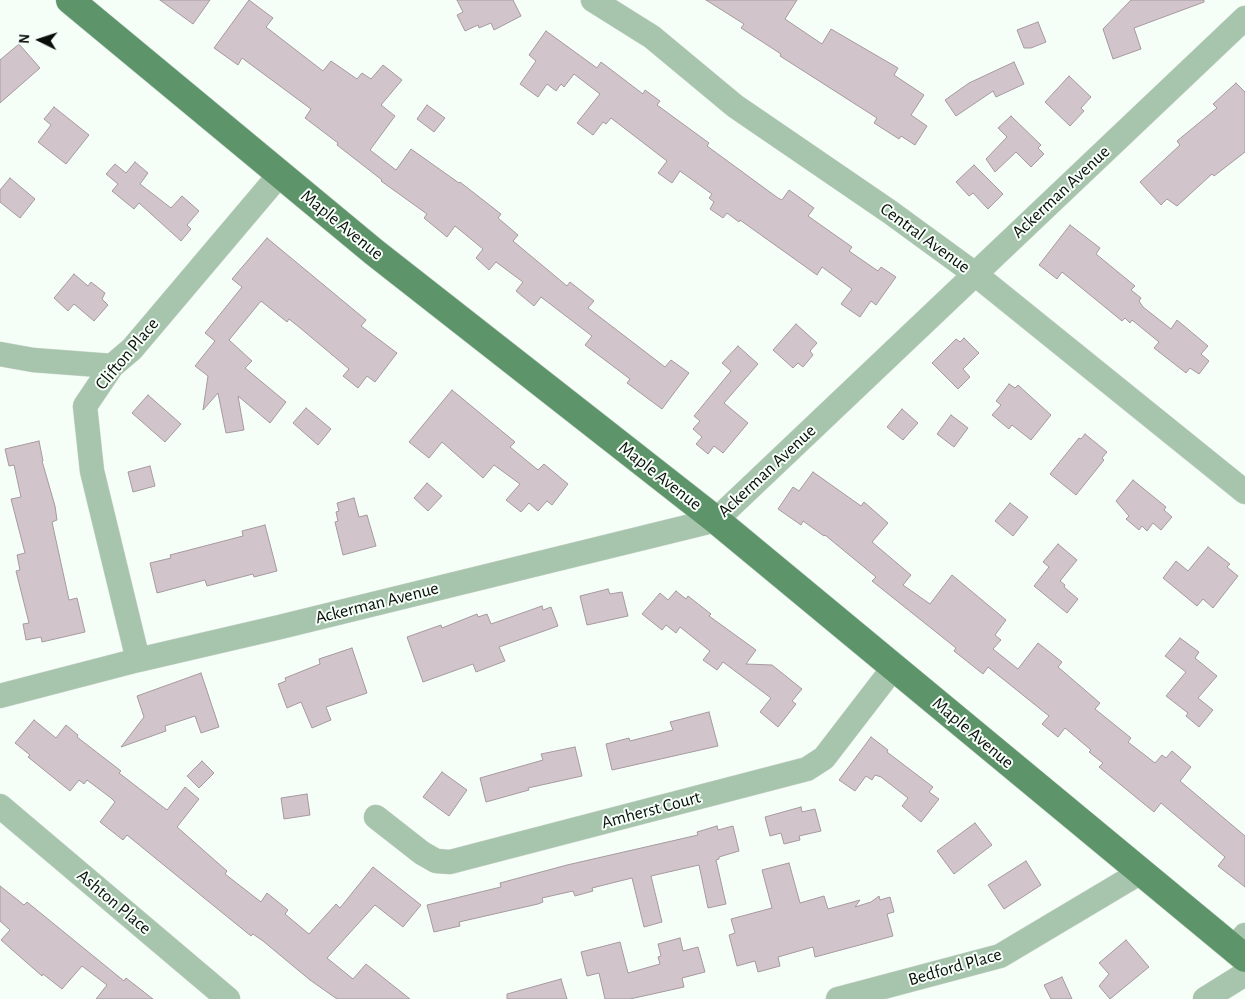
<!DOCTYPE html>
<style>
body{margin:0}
#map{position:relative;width:1245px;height:999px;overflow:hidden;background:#f5fff7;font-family:"Alegreya Sans",sans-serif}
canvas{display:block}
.north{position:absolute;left:15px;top:15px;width:50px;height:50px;-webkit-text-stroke:4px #f5fff7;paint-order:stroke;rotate:274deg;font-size:14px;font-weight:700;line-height:20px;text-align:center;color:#0a0e0b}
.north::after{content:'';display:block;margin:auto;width:18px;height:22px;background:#0a0e0b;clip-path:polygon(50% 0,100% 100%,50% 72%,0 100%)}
</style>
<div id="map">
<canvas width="1245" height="999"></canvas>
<div class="north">N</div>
</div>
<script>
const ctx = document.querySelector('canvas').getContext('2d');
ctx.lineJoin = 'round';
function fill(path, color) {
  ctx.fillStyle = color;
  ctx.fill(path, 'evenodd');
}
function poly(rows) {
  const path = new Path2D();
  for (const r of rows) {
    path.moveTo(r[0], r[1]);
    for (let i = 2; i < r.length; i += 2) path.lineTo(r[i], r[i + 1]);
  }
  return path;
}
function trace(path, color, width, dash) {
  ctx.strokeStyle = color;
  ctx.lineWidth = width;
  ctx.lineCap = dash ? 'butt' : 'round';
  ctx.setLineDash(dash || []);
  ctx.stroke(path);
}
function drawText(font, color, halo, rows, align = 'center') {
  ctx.font = font + ' "Alegreya Sans",sans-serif';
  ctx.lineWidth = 4;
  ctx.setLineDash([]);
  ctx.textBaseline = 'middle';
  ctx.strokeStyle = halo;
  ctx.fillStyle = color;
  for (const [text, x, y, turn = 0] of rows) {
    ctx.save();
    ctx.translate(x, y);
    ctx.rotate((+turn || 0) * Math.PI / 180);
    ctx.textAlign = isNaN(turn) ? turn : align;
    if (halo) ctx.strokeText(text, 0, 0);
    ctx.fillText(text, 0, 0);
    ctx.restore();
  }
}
const building = poly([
 [160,0,210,0,193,24,160,0],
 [249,0,273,18,266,27,323,71,331,61,357,79,362,73,371,79,383,65,402,80,381,105,395,116,370,150,396,170,411,149,459,183,460,182,501,214,498,218,518,235,513,241,567,286,570,282,594,301,588,308,665,367,671,360,689,373,662,409,627,383,630,379,585,345,592,336,541,297,534,306,516,291,523,282,496,262,489,270,476,258,483,249,455,226,447,237,424,218,427,214,381,181,382,180,337,145,338,143,305,118,311,109,242,58,238,65,214,48,249,0],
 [457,0,513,0,521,16,494,30,491,23,479,28,478,25,465,31,457,15,463,12,457,0],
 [706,0,797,0,785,19,822,44,831,29,898,68,894,75,924,95,911,115,927,126,915,145,901,136,899,139,874,123,877,118,780,56,781,54,741,28,744,24,706,0],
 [1131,0,1204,0,1204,2,1134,28,1141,49,1113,59,1103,29,1131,0],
 [1038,22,1046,42,1031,48,1024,48,1017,30,1038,22],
 [546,31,597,68,601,62,643,94,645,90,660,101,657,105,709,143,707,146,778,198,782,200,789,190,814,208,808,216,852,247,849,251,878,271,881,267,896,277,876,305,871,301,860,317,841,304,852,289,822,267,817,275,740,220,739,222,727,213,723,218,710,209,714,202,709,198,712,194,680,171,672,183,658,173,667,161,611,118,606,124,603,122,593,135,577,123,600,94,574,74,564,87,561,84,556,91,547,84,538,97,520,84,536,61,529,55,546,31],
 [19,44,40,68,0,103,0,60,19,44],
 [1014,62,1024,84,996,97,993,91,956,116,945,100,969,83,1014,62],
 [1069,76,1091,97,1081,108,1084,111,1070,126,1045,102,1069,76],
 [1236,83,1245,92,1245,152,1214,176,1212,174,1177,206,1167,199,1161,205,1140,182,1180,145,1177,141,1217,108,1213,104,1236,83],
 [427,105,445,118,434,132,417,119,427,105],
 [54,107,89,135,66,164,38,142,51,125,44,119,54,107],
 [1011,116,1041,145,1038,148,1044,154,1031,167,1016,152,995,172,986,159,1007,137,998,128,1011,116],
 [135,162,148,173,140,184,171,208,182,196,199,211,187,225,191,229,181,241,139,203,134,209,112,191,118,184,106,174,115,164,126,173,135,162],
 [974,165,1003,194,988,209,973,193,969,196,956,182,974,165],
 [10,178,35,199,20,218,0,202,0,190,10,178],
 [1070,225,1100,248,1096,254,1135,286,1131,290,1141,298,1139,301,1143,307,1171,329,1177,320,1208,346,1201,354,1209,361,1199,374,1190,368,1186,373,1154,348,1159,342,1132,320,1130,323,1125,318,1122,321,1062,272,1057,279,1039,265,1070,225],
 [267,238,366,320,361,326,397,353,375,382,367,376,358,388,343,376,349,369,299,327,289,319,287,322,261,301,229,340,252,361,245,368,286,402,270,423,238,396,244,430,226,433,218,393,203,410,208,376,195,366,215,341,205,333,242,287,232,279,267,238],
 [74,274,88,286,91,282,105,293,102,299,108,305,94,321,74,304,68,311,54,298,74,274],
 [796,324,817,343,810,351,813,355,803,367,798,363,793,368,773,350,796,324],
 [964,338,979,353,963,369,970,377,958,389,932,363,956,339,960,342,964,338],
 [738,346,758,364,724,403,748,423,723,453,714,446,708,454,696,444,702,437,693,429,700,421,694,416,731,371,722,363,738,346],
 [1009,384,1015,388,1018,385,1051,415,1031,440,1012,425,1009,429,992,415,1001,405,996,401,1009,384],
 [452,390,515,442,510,447,538,470,544,464,568,484,552,505,547,501,538,511,529,503,521,512,506,500,520,484,494,465,483,478,442,442,429,458,409,442,452,390],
 [148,395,181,424,165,442,132,413,148,395],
 [306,408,331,429,318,445,293,423,306,408],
 [902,409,918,423,903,440,887,427,902,409],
 [951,415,968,428,954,447,937,434,951,415],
 [1085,434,1107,452,1102,458,1104,460,1076,495,1050,474,1079,438,1081,439,1085,434],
 [39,441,43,461,42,461,55,506,57,520,52,522,69,600,77,598,85,632,42,642,41,637,26,640,23,624,29,623,16,571,20,570,17,555,25,553,11,499,21,497,14,465,9,466,5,449,39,441],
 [150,466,155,486,133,492,128,472,150,466],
 [813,472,861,506,864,502,888,523,872,542,911,575,903,585,930,604,952,575,1006,620,995,635,1001,640,993,649,1018,669,1038,643,1062,662,1058,667,1100,703,1095,709,1131,738,1128,742,1155,763,1162,755,1166,758,1172,751,1191,767,1180,781,1245,836,1245,887,1218,866,1225,857,1161,803,1154,812,1099,767,1103,763,1089,752,1091,750,1065,728,1058,737,1042,724,1049,716,988,667,983,674,954,651,956,648,872,581,876,577,825,535,824,536,803,521,801,525,778,509,793,487,799,491,813,472],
 [1133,480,1166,507,1164,510,1172,517,1161,530,1153,523,1147,531,1142,526,1139,530,1126,519,1129,516,1116,501,1133,480],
 [427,483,442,496,428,511,414,498,427,483],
 [354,498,359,517,367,515,376,546,343,555,335,522,338,521,336,512,339,511,337,503,354,498],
 [1010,503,1028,517,1013,536,995,521,1010,503],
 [265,525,277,571,254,577,253,574,207,586,205,580,157,593,150,563,171,558,170,555,243,536,242,531,265,525],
 [1058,544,1077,560,1060,581,1065,585,1064,587,1078,599,1067,613,1034,586,1049,567,1043,562,1058,544],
 [1208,547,1230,564,1227,567,1238,576,1213,608,1203,599,1197,606,1163,578,1176,561,1188,571,1208,547],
 [608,589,610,594,622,592,628,616,587,625,580,596,608,589],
 [676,591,686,599,688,596,711,614,709,616,756,650,746,664,772,665,802,689,792,701,796,704,778,727,760,712,771,698,723,662,717,670,703,660,710,651,680,627,676,633,666,625,662,630,642,614,660,593,668,600,676,591],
 [542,606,543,610,551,607,558,626,499,647,505,661,476,672,473,664,423,682,407,637,441,625,442,628,477,614,478,617,487,614,491,624,542,606],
 [1180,638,1199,652,1195,658,1217,676,1198,698,1213,710,1199,727,1186,716,1188,713,1166,696,1186,672,1165,656,1180,638],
 [352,648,367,693,326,707,331,720,312,728,301,702,287,708,278,684,286,681,285,678,320,664,319,659,352,648],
 [201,673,219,727,201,733,195,716,165,726,166,731,121,747,144,717,137,696,201,673],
 [709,712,718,746,612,770,606,744,629,738,630,741,673,730,670,722,709,712],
 [34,720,56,738,66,725,78,735,77,737,121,771,119,773,167,810,185,787,199,799,177,827,227,871,225,874,261,902,267,893,288,910,285,914,309,934,336,904,340,908,373,867,421,905,403,927,375,905,327,958,353,979,366,964,410,999,337,999,310,980,263,941,253,934,251,936,214,906,127,835,123,840,100,822,115,802,111,798,87,780,84,784,79,780,70,791,28,757,30,755,15,743,34,720],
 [871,737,888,750,887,752,933,787,929,792,939,799,921,822,902,806,908,798,881,777,875,775,872,780,866,776,855,791,839,780,871,737],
 [575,747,582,776,528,788,529,790,486,802,480,778,543,760,541,754,575,747],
 [202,761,214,773,199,788,187,776,202,761],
 [442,772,467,790,449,816,423,797,442,772],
 [307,794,310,815,284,819,281,798,307,794],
 [801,807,802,812,815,809,821,831,799,836,800,840,784,844,781,833,770,836,765,817,801,807],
 [975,823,992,845,954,874,937,851,975,823],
 [717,826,718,830,733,826,739,851,719,857,719,859,716,860,726,904,708,908,699,865,651,876,662,922,644,927,632,878,592,888,593,891,575,896,573,891,542,898,543,902,538,904,459,922,460,926,434,932,427,905,501,887,500,883,567,865,698,835,697,832,717,826],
 [1026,861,1041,885,1004,909,988,885,1026,861],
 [789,863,800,903,824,896,828,909,860,900,855,907,871,902,879,896,880,900,890,897,894,912,887,914,893,936,815,957,813,947,778,957,780,966,758,972,755,961,737,966,729,935,735,933,731,919,772,908,762,870,789,863],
 [0,886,24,905,27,902,124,981,126,978,153,999,96,999,107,985,82,966,62,989,43,974,42,976,1,940,10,930,0,921,0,886],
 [680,938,683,951,698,947,705,972,682,978,684,987,630,999,605,999,599,973,587,976,581,952,620,942,628,973,660,964,658,957,661,956,658,944,680,938],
 [1126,940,1149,967,1110,999,1099,986,1109,974,1099,963,1126,940],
 [1062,977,1072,999,1051,999,1044,985,1062,977],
 [561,979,567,999,507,999,507,994,561,979]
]);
const minor = poly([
 [593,0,652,37,735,106,890,212,975,274,1245,492],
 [0,354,33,360,112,366],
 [138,660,92,471,85,406,112,366,132,349,280,174],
 [0,696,138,660,280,627,716,520,1245,18],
 [0,806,228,999],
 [376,817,422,853,436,861,450,862,807,769,824,758,894,667],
 [1234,948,1245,935],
 [838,999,1000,956,1141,872],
 [1205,999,1245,974]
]);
const major = poly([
 [70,0,374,252,716,520,1245,958]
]);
const streetNames = [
 ["Ackerman Avenue",1061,192,-43],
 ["Maple Avenue",342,225,39],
 ["Central Avenue",925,238,36],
 ["Clifton Place",127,354,-50],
 ["Ackerman Avenue",767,471,-43],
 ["Maple Avenue",660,476,38],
 ["Ackerman Avenue",377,603,-14],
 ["Maple Avenue",973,733,40],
 ["Amherst Court",651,810,-15],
 ["Ashton Place",114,902,40],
 ["Bedford Place",955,967,-16]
];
fill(building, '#d2c4cb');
trace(building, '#a699a0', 1);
trace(minor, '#cfd8d1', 25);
trace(major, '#cfd8d1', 29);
trace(minor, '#a7c4ac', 24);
trace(major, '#5d946a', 28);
drawText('18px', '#0a0e0b', '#f5fff7', streetNames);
</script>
